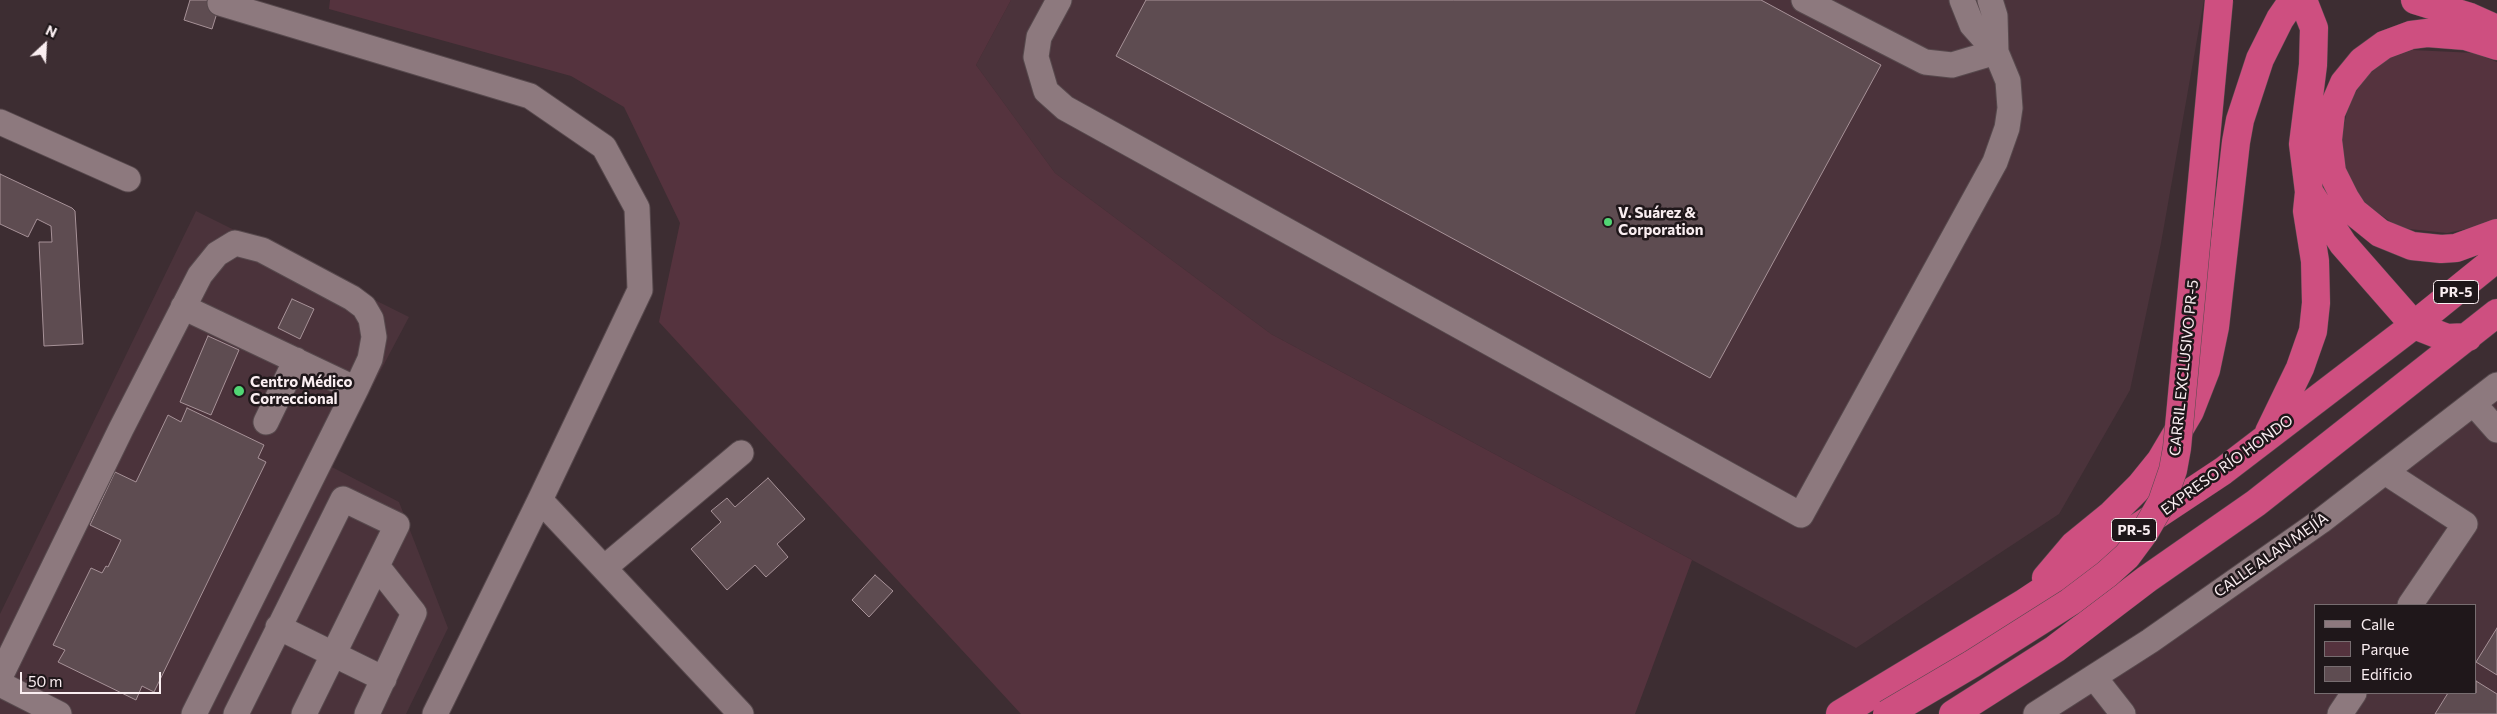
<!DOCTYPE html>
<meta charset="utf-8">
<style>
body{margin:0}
#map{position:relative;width:2497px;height:714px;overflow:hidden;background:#3d2d32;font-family:Commissioner,sans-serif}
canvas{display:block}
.legend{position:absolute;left:2314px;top:604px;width:162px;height:90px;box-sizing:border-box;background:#1f171a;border:1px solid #776d70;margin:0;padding:6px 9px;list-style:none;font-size:15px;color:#faeef1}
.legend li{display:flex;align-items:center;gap:10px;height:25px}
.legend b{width:25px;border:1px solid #776d70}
.north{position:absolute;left:20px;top:20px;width:50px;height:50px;-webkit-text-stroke:4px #1f171a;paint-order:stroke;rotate:25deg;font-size:14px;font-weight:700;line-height:20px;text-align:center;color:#faeef1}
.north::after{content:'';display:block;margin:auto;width:18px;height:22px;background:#faeef1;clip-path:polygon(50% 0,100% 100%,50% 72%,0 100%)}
.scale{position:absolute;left:20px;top:672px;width:141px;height:22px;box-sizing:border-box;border:2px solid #faeef1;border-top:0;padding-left:6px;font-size:15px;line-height:18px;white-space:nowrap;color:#faeef1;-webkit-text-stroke:4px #1f171a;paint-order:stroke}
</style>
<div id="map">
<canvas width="2497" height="714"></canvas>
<ul class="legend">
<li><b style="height:6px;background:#8d797e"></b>Calle</li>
<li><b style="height:14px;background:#55333e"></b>Parque</li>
<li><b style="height:14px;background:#5e4c51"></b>Edificio</li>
</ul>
<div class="north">N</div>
<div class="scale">50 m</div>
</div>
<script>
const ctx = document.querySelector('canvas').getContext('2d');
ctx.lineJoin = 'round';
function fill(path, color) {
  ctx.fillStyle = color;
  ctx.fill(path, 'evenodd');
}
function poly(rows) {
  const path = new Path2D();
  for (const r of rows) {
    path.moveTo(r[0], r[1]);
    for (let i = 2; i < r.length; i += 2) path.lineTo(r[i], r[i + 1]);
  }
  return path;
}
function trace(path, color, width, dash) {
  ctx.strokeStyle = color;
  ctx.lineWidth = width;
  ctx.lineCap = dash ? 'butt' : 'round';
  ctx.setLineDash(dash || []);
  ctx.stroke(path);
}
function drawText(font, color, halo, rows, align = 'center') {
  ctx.font = font + ' Commissioner,sans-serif';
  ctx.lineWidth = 5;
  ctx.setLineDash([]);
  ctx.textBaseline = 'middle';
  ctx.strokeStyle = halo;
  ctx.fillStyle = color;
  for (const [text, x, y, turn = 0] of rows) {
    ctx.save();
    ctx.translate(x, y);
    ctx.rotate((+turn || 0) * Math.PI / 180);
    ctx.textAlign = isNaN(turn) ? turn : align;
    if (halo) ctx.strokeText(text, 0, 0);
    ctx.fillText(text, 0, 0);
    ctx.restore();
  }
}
const built = poly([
 [1011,0,2204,0,2161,243,2130,390,2059,514,1856,648,1271,334,1055,173,976,65],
 [196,211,409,317,330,466,399,502,448,628,406,714,0,714,0,614],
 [2497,387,2497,714,2057,714],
 [2316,605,2476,605,2476,693,2316,693]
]);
const green = poly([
 [330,0,1011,0,976,65,1055,173,1271,334,1692,560,1635,714,1021,714,659,322,680,223,624,107,571,76,329,9],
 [2412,50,2475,53,2497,62,2497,221,2491,224,2447,233,2400,228,2363,203,2343,170,2342,135,2349,102,2367,76,2389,58]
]);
const building = poly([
 [190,0,221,0,212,29,184,20,190,0],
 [1146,0,1761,0,1881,65,1710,378,1116,56,1146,0],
 [0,174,72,208,75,211,83,344,44,346,39,242,52,242,51,226,37,219,28,237,0,224,0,174],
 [292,299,314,309,300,339,278,328,292,299],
 [208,336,239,350,211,415,180,402,208,336],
 [187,408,264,445,258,458,266,462,154,692,142,686,136,700,58,662,65,650,53,645,91,568,102,573,106,566,108,567,121,540,90,525,115,472,136,482,168,415,181,422,187,408],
 [768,478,805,519,777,544,788,557,766,577,755,565,727,590,691,549,721,522,711,511,727,498,735,507,768,478],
 [875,575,893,591,869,617,852,600,875,575],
 [2497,628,2497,675,2476,662,2497,628],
 [2476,681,2497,694,2497,714,2435,714,2448,693,2476,693,2476,681]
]);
const minor = poly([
 [1059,0,1039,37,1036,57,1046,91,1065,108,1801,515,1995,162,2007,128,2010,108,2008,81,1996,52,1972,25,1962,0],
 [1804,0,1925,62,1952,65,1996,52],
 [1990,0,1995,16,1996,52],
 [220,3,530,96,604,147,637,208,640,290,540,500,435,714],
 [0,122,128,179],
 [183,307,356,389],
 [2474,404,2497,430],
 [266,422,296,360],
 [2385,472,2465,524,2410,605],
 [540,500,741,714],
 [604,568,741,453],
 [278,627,384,679],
 [0,677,121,429,200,275,217,254,235,243,262,250,352,298,364,307,371,319,374,337,370,359,356,389,194,714],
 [2094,677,2123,714],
 [0,684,59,714],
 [236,714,343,499,397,525,304,714],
 [367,714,414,613,377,566],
 [2036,714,2150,641,2321,521,2497,385],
 [2340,714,2354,693]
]);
const highway = poly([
 [2415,0,2470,17,2497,29],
 [2497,46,2465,36,2427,33,2411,35,2384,45,2362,61,2344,83,2331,113,2328,140,2332,172,2345,198,2354,212,2380,233,2412,246,2441,249,2456,248,2497,233],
 [2309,192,2343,244,2414,325,2447,338,2468,337],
 [2269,432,2300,368,2313,331,2316,303,2315,261,2307,211,2309,192,2303,144,2313,65,2314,28,2303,0],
 [2046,578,2074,545,2112,514,2140,486,2161,460,2190,411,2206,370,2215,327,2236,142,2240,120,2260,59,2280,19,2293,0],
 [1840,714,2024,603,2223,471,2414,325,2497,258],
 [1953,714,2055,649,2147,579,2256,503,2497,313]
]);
const highwayBridge = poly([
 [1887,714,1972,664,2070,602,2107,574,2127,556,2144,533,2162,502,2173,470,2177,448,2219,0]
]);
const markers = [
 [1608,222,5,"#51d674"],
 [239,391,6,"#51d674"]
];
const shields = [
 [2456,292,45],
 [2134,530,45]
];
const shieldNames = [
 ["PR-5",2456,292],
 ["PR-5",2134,530]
];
const poiNames = [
 ["V. Suárez &",1618,213],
 ["Corporation",1618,230],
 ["Centro Médico",250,382],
 ["Correccional",250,399]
];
const streetNames = [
 ["CARRIL EXCLUSIVO PR-5",2184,368,-84],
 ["EXPRESO RÍO HONDO",2227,465,-36],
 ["CALLE ALAN MEJÍA",2271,555,-35]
];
fill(built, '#4b333b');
fill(green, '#55333e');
fill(building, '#5e4c51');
trace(building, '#a79298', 1);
trace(minor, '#57494d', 27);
trace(highway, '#57494d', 29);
trace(minor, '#8d797e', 25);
trace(highway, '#ce4f80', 28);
trace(highwayBridge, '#57494d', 29, []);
trace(highwayBridge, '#ce4f80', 28);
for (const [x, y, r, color] of markers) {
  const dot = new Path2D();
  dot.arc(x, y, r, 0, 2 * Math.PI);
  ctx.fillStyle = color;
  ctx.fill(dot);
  trace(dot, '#1f171a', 2);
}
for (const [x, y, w] of shields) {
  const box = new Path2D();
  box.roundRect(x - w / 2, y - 11.5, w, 23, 4);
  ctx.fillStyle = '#1f171a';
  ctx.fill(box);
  trace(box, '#faeef1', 1);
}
drawText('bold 14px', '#faeef1', null, shieldNames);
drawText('bold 15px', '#faeef1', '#1f171a', poiNames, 'left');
drawText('15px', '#faeef1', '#1f171a', streetNames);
</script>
